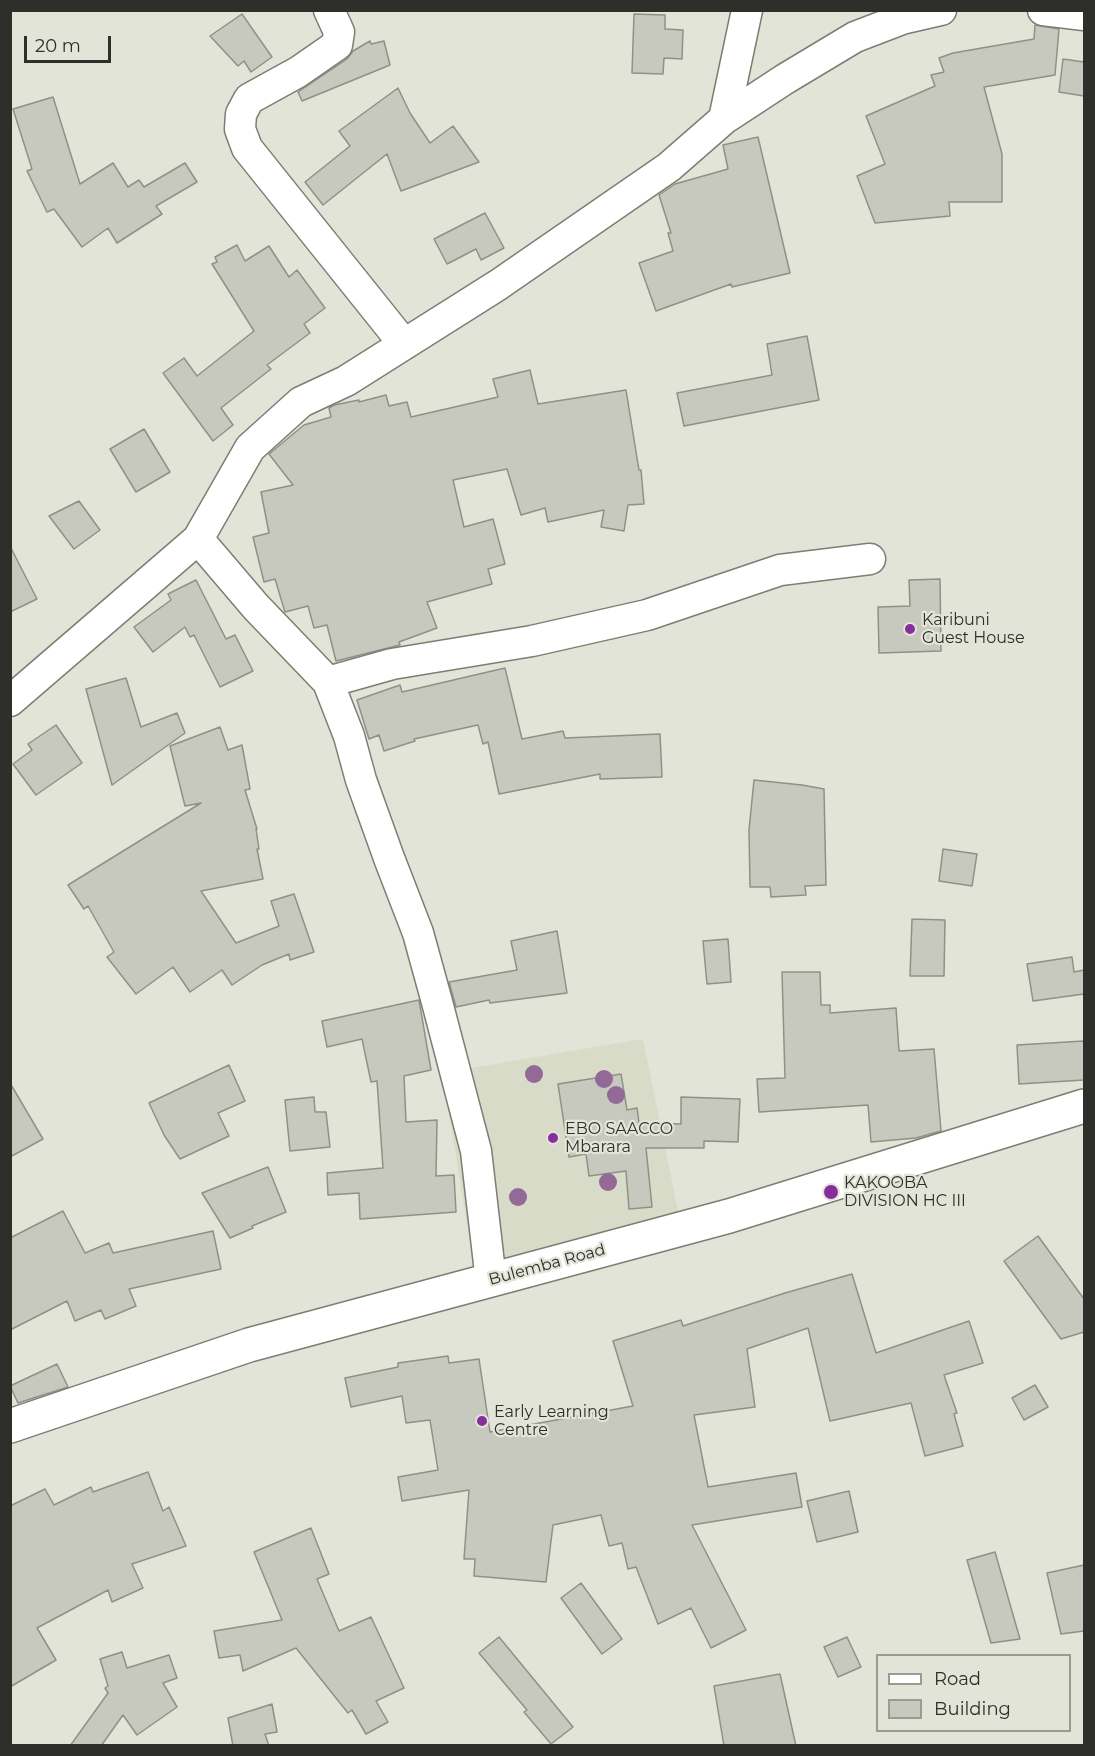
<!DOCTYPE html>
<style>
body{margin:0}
#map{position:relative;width:1095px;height:1756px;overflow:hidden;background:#e2e4d8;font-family:Montserrat,sans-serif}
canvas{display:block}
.frame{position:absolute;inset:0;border:12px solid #2e2f2a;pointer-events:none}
.legend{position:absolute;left:876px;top:1654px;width:195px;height:78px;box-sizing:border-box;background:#e2e4d8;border:2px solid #9a9c92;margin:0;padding:8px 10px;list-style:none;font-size:18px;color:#2e2f2a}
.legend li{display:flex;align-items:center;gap:12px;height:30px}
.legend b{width:30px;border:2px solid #9a9c92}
.scale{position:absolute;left:24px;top:36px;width:87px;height:27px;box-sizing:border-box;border:3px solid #2e2f2a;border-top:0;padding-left:8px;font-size:18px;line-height:21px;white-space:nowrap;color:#2e2f2a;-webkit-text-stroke:4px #e2e4d8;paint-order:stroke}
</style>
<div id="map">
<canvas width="1095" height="1756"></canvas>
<div class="frame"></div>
<ul class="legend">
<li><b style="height:8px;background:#fff"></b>Road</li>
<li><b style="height:16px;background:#c7c9be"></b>Building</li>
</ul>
<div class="scale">20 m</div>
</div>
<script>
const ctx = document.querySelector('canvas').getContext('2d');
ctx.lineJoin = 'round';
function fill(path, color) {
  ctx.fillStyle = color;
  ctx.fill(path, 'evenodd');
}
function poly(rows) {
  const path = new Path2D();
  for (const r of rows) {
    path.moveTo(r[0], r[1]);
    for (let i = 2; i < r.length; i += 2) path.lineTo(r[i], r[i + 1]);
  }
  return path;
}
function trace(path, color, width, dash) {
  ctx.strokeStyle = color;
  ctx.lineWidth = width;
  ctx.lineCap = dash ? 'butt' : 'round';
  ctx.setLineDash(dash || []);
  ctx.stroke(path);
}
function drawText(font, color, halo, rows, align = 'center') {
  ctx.font = font + ' Montserrat,sans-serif';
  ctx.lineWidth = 4.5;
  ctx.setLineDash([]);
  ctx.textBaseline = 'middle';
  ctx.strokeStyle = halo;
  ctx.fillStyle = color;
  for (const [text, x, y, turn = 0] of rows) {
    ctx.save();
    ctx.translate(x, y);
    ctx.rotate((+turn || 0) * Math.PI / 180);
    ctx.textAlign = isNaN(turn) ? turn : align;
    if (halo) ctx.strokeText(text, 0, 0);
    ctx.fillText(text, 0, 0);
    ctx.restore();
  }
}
const built = poly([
 [643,1039,679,1216,476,1277,442,1073]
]);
const building = poly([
 [242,14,272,57,251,72,244,61,238,66,210,36,242,14],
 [634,14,665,15,665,29,683,30,682,59,664,58,663,74,632,73,634,14],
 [1035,25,1059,29,1055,75,984,87,1002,154,1002,202,949,202,950,216,875,223,857,176,885,164,866,116,935,86,931,75,944,72,939,58,953,53,1034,39,1035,25],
 [370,41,371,44,384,41,390,65,302,101,298,92,347,59,353,51,370,41],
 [1063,59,1084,62,1084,96,1059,92,1063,59],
 [398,88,410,113,430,143,453,126,479,162,401,191,387,154,323,205,305,182,350,146,339,131,398,88],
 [53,97,80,184,113,163,128,187,139,180,144,187,185,163,197,182,156,206,162,214,117,243,108,228,82,247,54,209,47,212,27,171,32,169,13,109,53,97],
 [758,137,790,273,732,287,731,284,656,311,639,263,673,251,668,233,671,233,659,195,675,184,728,169,723,145,758,137],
 [485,213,504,248,481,260,476,249,447,264,434,239,485,213],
 [237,245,245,261,269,246,289,277,297,270,325,308,304,324,310,333,267,365,271,369,221,408,233,425,213,441,163,373,184,358,197,376,254,331,212,264,217,262,215,257,237,245],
 [807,336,819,400,684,426,677,393,772,375,767,344,807,336],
 [530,370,538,404,626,390,639,470,641,470,644,504,628,505,624,531,601,527,604,510,548,522,545,508,521,515,507,469,453,480,464,527,493,519,505,564,488,569,492,584,427,602,437,628,399,642,400,645,336,661,327,625,314,628,308,606,285,612,275,579,264,582,253,537,269,533,261,492,293,485,269,454,304,425,331,417,329,408,334,405,359,400,359,402,386,395,389,406,407,402,411,417,498,397,493,379,530,370],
 [144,429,170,472,136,492,110,449,144,429],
 [79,501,100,530,74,549,49,516,79,501],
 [10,546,37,599,10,612,10,546],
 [940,579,941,651,879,653,878,607,910,606,909,580,940,579],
 [196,580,226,639,235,635,253,671,220,687,194,635,190,637,185,627,153,652,134,627,171,600,168,594,196,580],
 [505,668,522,739,563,731,565,738,660,734,662,777,600,779,600,774,499,794,488,742,483,744,478,725,414,739,415,741,384,751,379,735,369,739,357,700,400,685,402,692,505,668],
 [126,678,141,727,177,713,185,733,112,785,86,689,126,678],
 [56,725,82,763,36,795,13,764,32,750,28,744,56,725],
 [220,727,228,750,242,745,250,789,245,790,257,829,256,829,259,849,257,849,263,879,201,891,236,943,279,926,271,901,294,894,314,952,290,960,289,954,262,965,232,985,222,970,190,992,173,967,136,994,107,957,114,952,88,906,84,909,68,885,201,803,185,806,170,746,220,727],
 [754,780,802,785,824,789,826,885,805,886,806,895,771,897,770,887,750,887,749,830,754,780],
 [943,849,977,854,972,886,939,881,943,849],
 [912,919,945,920,944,976,910,976,912,919],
 [557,931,567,993,490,1003,489,1000,456,1007,449,982,517,970,511,941,557,931],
 [728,939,731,982,707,984,703,941,728,939],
 [1072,957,1074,972,1084,970,1084,994,1033,1001,1027,964,1072,957],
 [782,972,820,972,821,1005,830,1005,830,1013,896,1008,899,1051,934,1049,941,1131,916,1138,871,1142,868,1105,759,1112,757,1079,785,1078,782,972],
 [419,1000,431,1070,404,1076,406,1122,437,1120,436,1176,454,1175,456,1212,360,1219,359,1193,328,1195,327,1173,383,1168,377,1081,371,1082,362,1039,327,1047,322,1021,419,1000],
 [1084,1041,1084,1080,1019,1084,1017,1045,1084,1041],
 [229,1065,245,1101,218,1113,229,1136,180,1159,164,1135,149,1103,229,1065],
 [621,1074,627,1110,637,1108,639,1123,681,1124,681,1097,740,1099,738,1142,704,1141,704,1148,646,1148,652,1207,629,1209,626,1171,589,1176,586,1154,569,1157,558,1084,621,1074],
 [10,1083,43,1139,10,1157,10,1083],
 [314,1097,315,1112,326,1112,330,1147,290,1151,285,1100,314,1097],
 [268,1167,286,1212,252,1226,253,1228,230,1238,202,1193,268,1167],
 [63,1211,85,1253,109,1243,113,1253,213,1231,221,1269,129,1289,136,1306,105,1319,101,1310,75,1321,67,1301,10,1330,10,1238,63,1211],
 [1038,1236,1084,1299,1084,1332,1061,1339,1004,1261,1038,1236],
 [852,1274,876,1353,969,1321,983,1363,944,1375,957,1413,954,1414,963,1446,925,1456,911,1403,830,1421,808,1328,747,1349,755,1407,694,1415,708,1487,796,1473,802,1507,692,1525,746,1630,711,1648,691,1608,658,1624,636,1567,628,1569,622,1543,609,1546,601,1515,553,1525,546,1582,474,1576,475,1559,464,1559,469,1490,402,1501,398,1477,438,1470,430,1420,406,1423,402,1396,351,1407,345,1378,398,1367,398,1363,448,1356,449,1363,479,1359,490,1432,633,1406,613,1341,681,1320,683,1326,785,1293,852,1274],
 [57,1364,68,1387,18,1403,10,1386,57,1364],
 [1035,1385,1048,1407,1024,1420,1012,1398,1035,1385],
 [148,1472,163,1511,169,1507,186,1546,132,1564,143,1588,112,1602,108,1590,37,1628,56,1660,10,1687,10,1506,45,1489,54,1505,91,1487,93,1492,148,1472],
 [849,1491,858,1532,817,1542,807,1501,849,1491],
 [311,1528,329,1574,317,1579,339,1631,371,1617,404,1688,376,1701,388,1722,366,1734,352,1710,348,1713,296,1648,243,1671,240,1655,219,1658,214,1631,282,1620,254,1552,311,1528],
 [995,1552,1020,1639,991,1643,967,1560,995,1552],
 [1084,1565,1084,1631,1061,1634,1047,1573,1084,1565],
 [581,1583,622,1639,602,1654,561,1598,581,1583],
 [499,1637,573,1727,551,1744,524,1712,527,1710,479,1653,499,1637],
 [847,1637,861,1667,838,1677,824,1647,847,1637],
 [122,1652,127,1668,169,1655,177,1678,163,1683,177,1707,137,1735,123,1715,101,1746,70,1746,108,1693,105,1688,108,1686,100,1659,122,1652],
 [780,1674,796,1746,724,1746,714,1686,780,1674],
 [272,1704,277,1732,265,1734,269,1746,233,1746,228,1718,272,1704]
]);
const minor = poly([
 [329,10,339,32,337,45,298,72,249,99,241,114,240,129,247,148,404,344],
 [1043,10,1084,15],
 [724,119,747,10],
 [198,539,256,607,328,682,349,736,361,780,389,858,418,933,437,1002,476,1151,491,1281],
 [328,682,392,664,532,641,647,615,780,570,870,559],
 [10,701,198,539,250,448,301,402,346,381,498,285,669,167,724,119,785,79,855,37,902,19,941,10]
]);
const major = poly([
 [10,1426,249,1345,729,1216,1084,1106]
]);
const trees = [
 [534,1074],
 [604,1079],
 [616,1095],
 [608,1182],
 [518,1197]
];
const markers = [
 [910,629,6,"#862f9c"],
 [553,1138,6,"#862f9c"],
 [831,1192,8,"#862f9c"],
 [482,1421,6,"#862f9c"]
];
const poiNames = [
 ["Karibuni",922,620],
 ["Guest House",922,638],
 ["EBO SAACCO",565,1129],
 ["Mbarara",565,1147],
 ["KAKOOBA",844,1183],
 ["DIVISION HC III",844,1201],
 ["Early Learning",494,1412],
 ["Centre",494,1430]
];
const streetNames = [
 ["Bulemba Road",547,1265,-15]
];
fill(built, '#d8dbc8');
fill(building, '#c7c9be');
trace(building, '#8f9186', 1.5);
trace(minor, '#7c7e73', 33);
trace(major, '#7c7e73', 36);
trace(minor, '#fff', 30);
trace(major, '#fff', 33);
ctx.fillStyle = '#926997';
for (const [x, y] of trees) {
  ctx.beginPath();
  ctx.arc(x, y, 9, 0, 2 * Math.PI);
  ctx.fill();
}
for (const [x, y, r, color] of markers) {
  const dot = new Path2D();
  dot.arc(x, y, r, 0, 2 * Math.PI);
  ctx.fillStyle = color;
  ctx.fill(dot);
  trace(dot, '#e2e4d8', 2);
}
drawText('16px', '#2e2f2a', '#e2e4d8', poiNames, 'left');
drawText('16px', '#2e2f2a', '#e2e4d8', streetNames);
</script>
